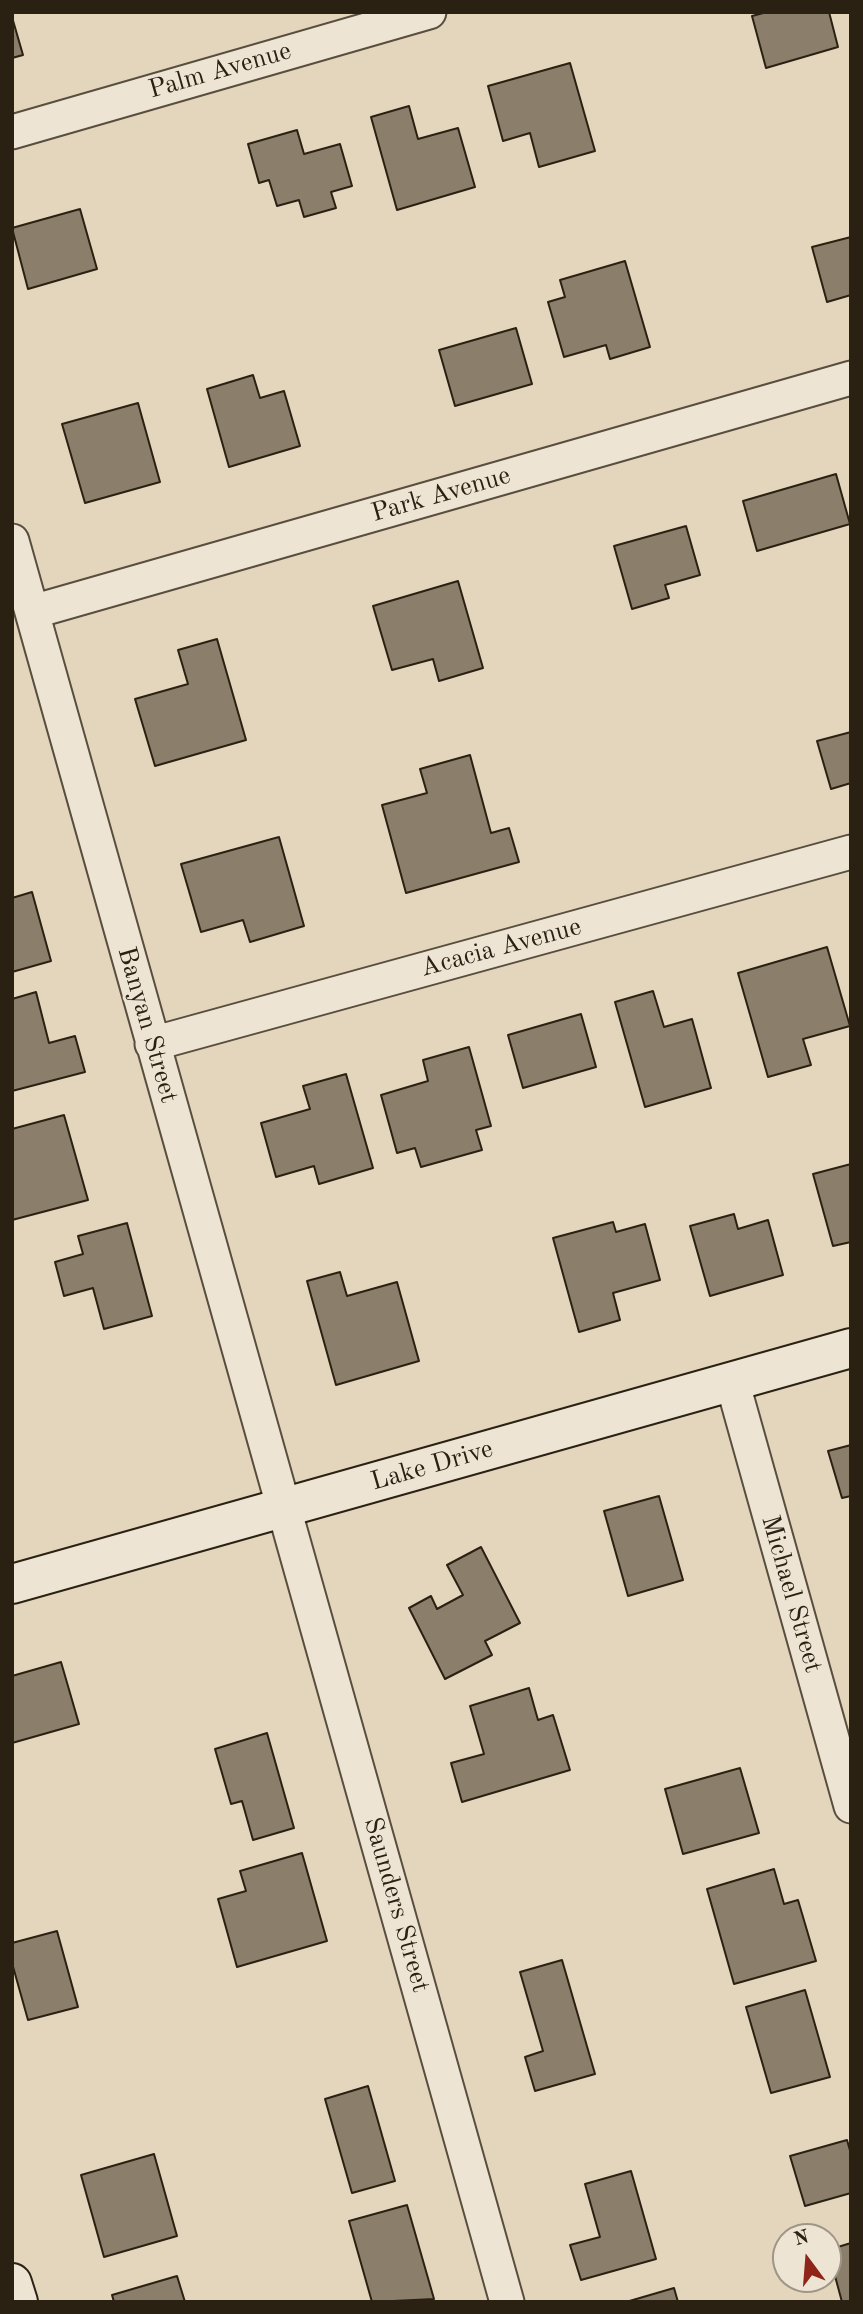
<!DOCTYPE html>
<style>
body{margin:0}
#map{position:relative;width:863px;height:2314px;overflow:hidden;background:#e3d6bd;font-family:"Old Standard TT",serif}
canvas{display:block}
.frame{position:absolute;inset:0;border:14px solid #2b2113;pointer-events:none}
.north{position:absolute;left:772px;top:2223px;width:70px;height:70px;box-sizing:border-box;background:#ede4d4;border:2px solid #9f9687;border-radius:50%;rotate:344deg;font-size:19px;font-weight:700;line-height:28px;text-align:center;color:#2b2113}
.north::after{content:'';display:block;margin:auto;width:24px;height:32px;background:#8f2418;clip-path:polygon(50% 0,100% 100%,50% 72%,0 100%)}
</style>
<div id="map">
<canvas width="863" height="2314"></canvas>
<div class="frame"></div>
<div class="north">N</div>
</div>
<script>
const ctx = document.querySelector('canvas').getContext('2d');
ctx.lineJoin = 'round';
function fill(path, color) {
  ctx.fillStyle = color;
  ctx.fill(path, 'evenodd');
}
function poly(rows) {
  const path = new Path2D();
  for (const r of rows) {
    path.moveTo(r[0], r[1]);
    for (let i = 2; i < r.length; i += 2) path.lineTo(r[i], r[i + 1]);
  }
  return path;
}
function trace(path, color, width, dash) {
  ctx.strokeStyle = color;
  ctx.lineWidth = width;
  ctx.lineCap = dash ? 'butt' : 'round';
  ctx.setLineDash(dash || []);
  ctx.stroke(path);
}
function drawText(font, color, halo, rows, align = 'center') {
  ctx.font = font + ' "Old Standard TT",serif';
  ctx.lineWidth = 6;
  ctx.setLineDash([]);
  ctx.textBaseline = 'middle';
  ctx.strokeStyle = halo;
  ctx.fillStyle = color;
  for (const [text, x, y, turn = 0] of rows) {
    ctx.save();
    ctx.translate(x, y);
    ctx.rotate((+turn || 0) * Math.PI / 180);
    ctx.textAlign = isNaN(turn) ? turn : align;
    if (halo) ctx.strokeText(text, 0, 0);
    ctx.fillText(text, 0, 0);
    ctx.restore();
  }
}
const building = poly([
 [767,12,829,12,838,47,766,68,752,16,767,12],
 [12,17,23,55,12,58,12,17],
 [570,63,595,151,539,167,530,133,503,141,488,86,570,63],
 [409,106,418,139,458,128,475,187,397,210,371,117,409,106],
 [297,130,304,154,340,144,352,186,331,192,336,208,304,217,299,200,277,206,269,180,259,183,248,144,297,130],
 [80,209,97,269,28,289,12,228,80,209],
 [851,237,851,295,827,302,812,247,851,237],
 [625,261,650,347,610,359,606,345,564,357,548,302,565,297,560,280,625,261],
 [516,328,532,384,455,406,439,350,516,328],
 [253,375,260,398,284,391,300,446,229,467,207,389,253,375],
 [138,403,160,482,85,503,62,424,138,403],
 [836,474,850,524,757,551,743,501,836,474],
 [686,526,700,575,665,585,669,598,632,609,614,546,686,526],
 [458,581,483,668,439,681,433,659,392,670,373,606,458,581],
 [217,639,246,740,155,766,135,699,188,684,178,650,217,639],
 [851,732,851,783,831,789,817,741,851,732],
 [470,755,491,833,509,828,519,862,406,893,382,805,427,793,420,769,470,755],
 [279,837,304,926,250,942,243,920,201,932,181,864,279,837],
 [32,892,51,961,12,972,12,898,32,892],
 [827,947,850,1026,803,1039,811,1065,768,1077,738,973,827,947],
 [653,991,664,1027,692,1019,711,1088,645,1107,615,1002,653,991],
 [36,992,49,1043,75,1036,85,1072,12,1091,12,999,36,992],
 [581,1014,596,1067,523,1088,508,1035,581,1014],
 [469,1047,491,1126,476,1130,482,1150,421,1167,415,1148,397,1153,381,1095,428,1081,423,1060,469,1047],
 [346,1074,373,1168,319,1184,314,1166,276,1177,261,1123,310,1109,303,1086,346,1074],
 [64,1115,88,1200,12,1220,12,1129,64,1115],
 [851,1164,851,1242,833,1246,813,1174,851,1164],
 [734,1214,738,1229,768,1220,783,1275,710,1296,690,1226,734,1214],
 [613,1222,616,1232,645,1224,660,1280,613,1293,620,1320,579,1332,553,1238,613,1222],
 [127,1223,152,1316,104,1329,93,1288,64,1296,55,1262,83,1254,78,1236,127,1223],
 [340,1272,347,1296,397,1282,419,1361,336,1385,307,1281,340,1272],
 [851,1445,851,1496,842,1498,828,1451,851,1445],
 [659,1496,683,1580,628,1596,604,1511,659,1496],
 [481,1547,520,1623,485,1641,492,1655,445,1679,409,1608,431,1596,437,1609,463,1595,447,1565,481,1547],
 [61,1662,79,1724,12,1743,12,1676,61,1662],
 [529,1688,538,1720,553,1715,570,1770,462,1802,451,1763,484,1754,470,1706,529,1688],
 [267,1733,294,1828,253,1840,242,1801,231,1804,215,1749,267,1733],
 [740,1768,759,1833,683,1854,665,1789,740,1768],
 [302,1853,327,1941,237,1967,218,1899,246,1891,240,1871,302,1853],
 [774,1869,784,1904,798,1900,816,1961,734,1984,707,1889,774,1869],
 [57,1931,78,2007,28,2020,12,1963,12,1943,57,1931],
 [562,1960,595,2074,535,2091,525,2057,543,2051,520,1972,562,1960],
 [805,1990,830,2077,771,2093,746,2007,805,1990],
 [368,2086,395,2181,352,2193,325,2099,368,2086],
 [847,2140,851,2154,851,2193,805,2206,790,2156,847,2140],
 [154,2154,177,2236,104,2257,81,2175,154,2154],
 [631,2171,656,2259,581,2280,570,2245,600,2237,585,2184,631,2171],
 [407,2205,434,2299,372,2302,349,2221,407,2205],
 [851,2243,851,2302,842,2302,828,2250,851,2243],
 [177,2276,185,2302,114,2302,112,2295,177,2276],
 [674,2288,678,2302,626,2302,674,2288]
]);
const street = poly([
 [12,132,429,12],
 [12,541,507,2302],
 [32,612,851,378],
 [152,1044,851,852],
 [732,1381,851,1806]
]);
const secondary = poly([
 [12,1584,851,1348],
 [12,2283,18,2302]
]);
const streetNames = [
 ["Palm Avenue",220,71,-16],
 ["Park Avenue",441,495,-16],
 ["Acacia Avenue",501,948,-15],
 ["Banyan Street",147,1025,74],
 ["Lake Drive",432,1466,-16],
 ["Michael Street",791,1594,74],
 ["Saunders Street",396,1905,74]
];
fill(building, '#8b7f6b');
trace(building, '#2b2113', 2);
trace(street, '#594e3e', 37);
trace(secondary, '#2b2113', 42);
trace(street, '#ede4d4', 33);
trace(secondary, '#ede4d4', 38);
drawText('26px', '#2b2113', '#ede4d4', streetNames);
</script>
